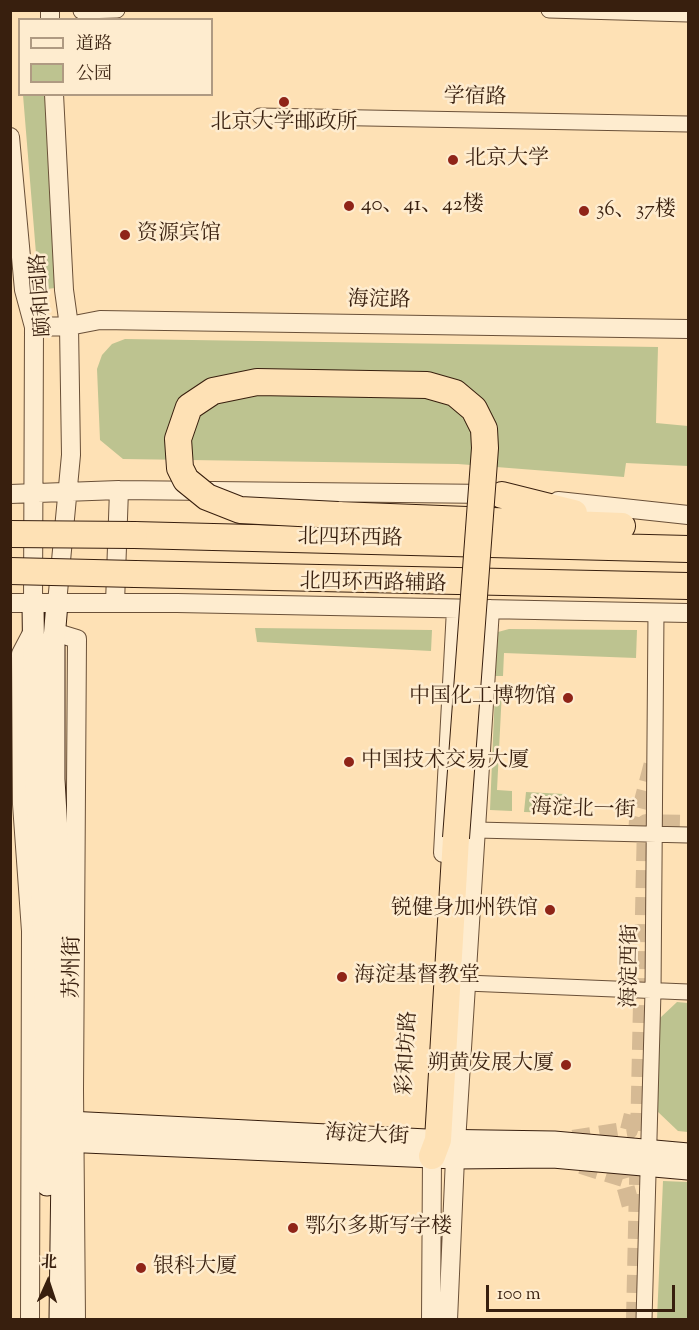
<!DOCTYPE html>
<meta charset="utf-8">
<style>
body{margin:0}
#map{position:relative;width:699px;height:1330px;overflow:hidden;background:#fee1b5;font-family:"Sorts Mill Goudy","Noto Serif SC",serif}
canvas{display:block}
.frame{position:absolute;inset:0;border:12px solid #381f0e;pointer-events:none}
.legend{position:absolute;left:18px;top:18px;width:195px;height:78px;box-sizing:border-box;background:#feeccf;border:2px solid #af9a82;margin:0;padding:8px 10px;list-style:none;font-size:18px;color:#381f0e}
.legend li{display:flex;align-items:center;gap:12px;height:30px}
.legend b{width:30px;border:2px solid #af9a82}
.north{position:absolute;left:18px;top:1252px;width:60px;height:60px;-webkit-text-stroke:4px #feeccf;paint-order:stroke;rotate:3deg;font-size:16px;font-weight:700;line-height:24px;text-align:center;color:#381f0e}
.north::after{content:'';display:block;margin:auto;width:21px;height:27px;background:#381f0e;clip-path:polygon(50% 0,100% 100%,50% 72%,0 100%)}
.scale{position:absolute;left:486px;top:1285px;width:189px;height:27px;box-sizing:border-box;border:3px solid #381f0e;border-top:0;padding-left:8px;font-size:18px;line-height:21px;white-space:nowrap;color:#381f0e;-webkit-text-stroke:4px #feeccf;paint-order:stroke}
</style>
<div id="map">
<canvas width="699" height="1330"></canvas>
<div class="frame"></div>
<ul class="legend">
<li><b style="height:8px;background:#feeccf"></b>道路</li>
<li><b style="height:16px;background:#bdc390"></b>公园</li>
</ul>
<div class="north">北</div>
<div class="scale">100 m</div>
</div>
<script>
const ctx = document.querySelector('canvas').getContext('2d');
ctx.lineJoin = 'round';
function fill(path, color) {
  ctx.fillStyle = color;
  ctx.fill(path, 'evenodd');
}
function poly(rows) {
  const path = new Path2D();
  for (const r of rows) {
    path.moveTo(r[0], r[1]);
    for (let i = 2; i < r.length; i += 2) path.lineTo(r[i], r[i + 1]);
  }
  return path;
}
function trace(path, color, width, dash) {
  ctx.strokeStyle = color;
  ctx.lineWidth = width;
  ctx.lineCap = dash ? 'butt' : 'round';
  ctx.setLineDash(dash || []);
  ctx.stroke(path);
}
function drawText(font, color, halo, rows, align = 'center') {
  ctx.font = font + ' "Sorts Mill Goudy","Noto Serif SC",serif';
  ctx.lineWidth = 5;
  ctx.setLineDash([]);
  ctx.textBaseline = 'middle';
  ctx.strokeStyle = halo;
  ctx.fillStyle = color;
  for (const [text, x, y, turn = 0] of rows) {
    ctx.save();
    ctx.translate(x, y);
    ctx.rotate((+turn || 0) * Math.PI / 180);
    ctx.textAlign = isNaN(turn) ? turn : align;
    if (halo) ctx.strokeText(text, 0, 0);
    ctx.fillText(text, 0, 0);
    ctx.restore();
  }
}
const green = poly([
 [23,95,45,95,55,288,39,290],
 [125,339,658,347,656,423,688,426,688,466,626,463,624,477,458,464,123,459,100,440,97,369,102,355,112,344],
 [255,628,432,630,431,651,257,642],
 [509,629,637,630,636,658,504,653,503,676,495,676,498,632],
 [502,690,497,790,512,791,512,811,490,810,495,691],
 [526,792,564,794,563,813,524,812],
 [677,1002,688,1003,688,1132,678,1131,657,1111,660,1018],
 [663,1181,688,1182,688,1319,657,1319]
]);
const tertiaryTunnel = poly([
 [637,835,638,820,653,763],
 [573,1139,629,1130,634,1110],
 [581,1165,623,1178,632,1210],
 [635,1320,646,823,688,824]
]);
const minor = poly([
 [549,10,688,14],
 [81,11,117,10],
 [260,116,688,124],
 [476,830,688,835],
 [466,983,688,992],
 [644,1320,653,991,656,613]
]);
const tertiary = poly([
 [50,10,50,20],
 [54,94,64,290,69,326,71,455,57,603],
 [10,137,24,290,34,327,33,604],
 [34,327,69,326,100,320,688,329],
 [10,494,119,490,492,494],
 [558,501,688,515],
 [10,603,177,603,688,613],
 [115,603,119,490],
 [54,632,77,639,74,1089,76,1320],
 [443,853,456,609],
 [428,1144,432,1156,431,1320],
 [30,1320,31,931,22,804,21,654,32,633],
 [448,1320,455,1158,490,609]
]);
const secondary = poly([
 [57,603,54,639,54,779,63,938,63,1090,60,1320],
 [33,604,35,765,45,958,47,1185],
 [48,1121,427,1140,554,1142,688,1154],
 [62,1141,455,1158,553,1157,688,1169]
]);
const trunk = poly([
 [502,495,574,513],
 [338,515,622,526],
 [134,535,688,549],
 [135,574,688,586],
 [432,1156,438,1140,456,838]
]);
const trunkBridge = poly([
 [338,515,240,510,207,497,186,480,180,468,178,439,189,407,213,391,257,382,427,385,455,393,474,409,484,429,485,448,456,838],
 [10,534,134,535],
 [10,571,135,574]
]);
const markers = [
 [284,102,6,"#8f2418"],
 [453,160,6,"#8f2418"],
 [349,206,6,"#8f2418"],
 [584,211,6,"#8f2418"],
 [125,235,6,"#8f2418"],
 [568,698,6,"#8f2418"],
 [349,762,6,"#8f2418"],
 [550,910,6,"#8f2418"],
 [342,977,6,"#8f2418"],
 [566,1065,6,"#8f2418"],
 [293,1228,6,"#8f2418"],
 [141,1268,6,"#8f2418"]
];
const streetNames = [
 ["学宿路",475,99,1],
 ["颐和园路",43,295,-94],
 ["海淀路",379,302,1],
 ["北四环西路",350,540,1],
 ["北四环西路辅路",373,585,1],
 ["海淀北一街",583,811,2],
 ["海淀西街",632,966,-89],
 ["苏州街",74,967,-90],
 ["彩和坊路",409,1053,-87],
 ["海淀大街",367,1137,3]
];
const poiNames = [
 ["北京大学邮政所",284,124,"center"],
 ["北京大学",465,160],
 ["40、41、42楼",361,206],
 ["36、37楼",596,211],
 ["资源宾馆",137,235],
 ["中国化工博物馆",556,698,"right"],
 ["中国技术交易大厦",361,762],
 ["锐健身加州铁馆",538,910,"right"],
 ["海淀基督教堂",354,977],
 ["朔黄发展大厦",554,1065,"right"],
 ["鄂尔多斯写字楼",305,1228],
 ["银科大厦",153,1268]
];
fill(green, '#bdc390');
trace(tertiaryTunnel, '#d6ba94', 18, [18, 9]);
trace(minor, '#6a5038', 17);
trace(tertiary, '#6a5038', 20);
trace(secondary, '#381f0e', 23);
trace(trunk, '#381f0e', 28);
trace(minor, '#feeccf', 15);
trace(tertiary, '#feeccf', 18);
trace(secondary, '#feeccf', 21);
trace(trunk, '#fee1b5', 26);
trace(trunkBridge, '#381f0e', 28, []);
trace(trunkBridge, '#fee1b5', 26);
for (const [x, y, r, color] of markers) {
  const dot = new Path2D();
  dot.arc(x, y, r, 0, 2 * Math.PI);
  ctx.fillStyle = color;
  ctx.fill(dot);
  trace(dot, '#feeccf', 2);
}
drawText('21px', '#381f0e', '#feeccf', streetNames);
drawText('21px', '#381f0e', '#feeccf', poiNames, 'left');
</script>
